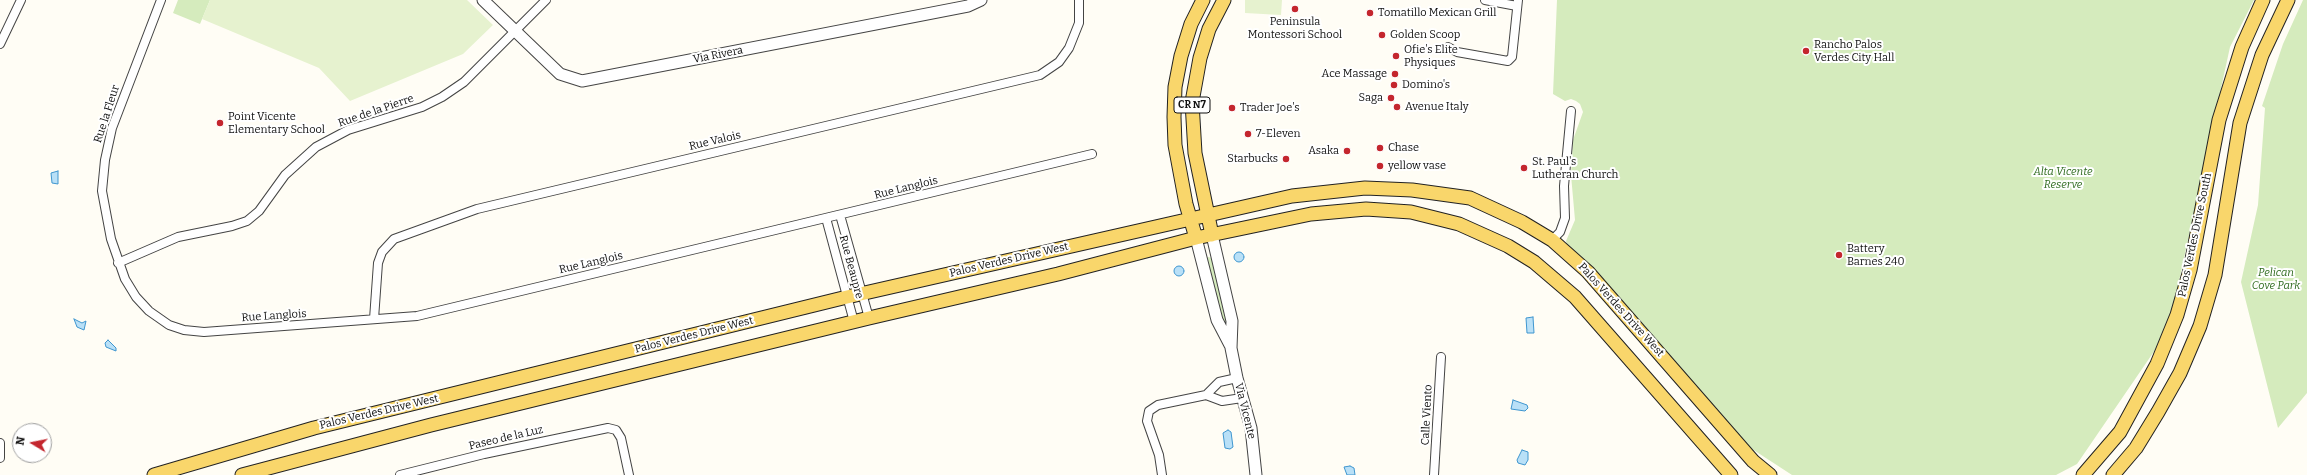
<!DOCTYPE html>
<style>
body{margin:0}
#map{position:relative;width:2307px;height:475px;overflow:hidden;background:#fffdf5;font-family:Bitter,serif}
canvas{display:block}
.north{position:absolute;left:12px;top:423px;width:40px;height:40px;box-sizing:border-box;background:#fff;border:1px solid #a0a0a0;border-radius:50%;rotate:280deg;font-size:11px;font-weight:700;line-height:16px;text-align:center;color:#111}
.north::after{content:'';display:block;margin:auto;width:14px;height:18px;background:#c4262e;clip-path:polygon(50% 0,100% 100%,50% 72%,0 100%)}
</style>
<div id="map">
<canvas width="2307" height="475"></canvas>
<div class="north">N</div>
</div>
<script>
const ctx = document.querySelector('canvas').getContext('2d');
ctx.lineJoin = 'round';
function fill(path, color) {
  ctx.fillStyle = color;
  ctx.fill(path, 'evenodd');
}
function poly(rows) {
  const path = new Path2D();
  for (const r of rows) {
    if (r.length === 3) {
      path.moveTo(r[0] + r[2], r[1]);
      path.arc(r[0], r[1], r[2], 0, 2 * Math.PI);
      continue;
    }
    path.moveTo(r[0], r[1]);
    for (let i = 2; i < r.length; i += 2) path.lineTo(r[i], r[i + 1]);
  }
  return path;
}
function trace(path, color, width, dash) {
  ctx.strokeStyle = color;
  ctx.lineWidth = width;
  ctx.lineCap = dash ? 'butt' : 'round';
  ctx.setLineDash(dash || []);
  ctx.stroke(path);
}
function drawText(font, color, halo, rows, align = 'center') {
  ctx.font = font + ' Bitter,serif';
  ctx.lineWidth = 4;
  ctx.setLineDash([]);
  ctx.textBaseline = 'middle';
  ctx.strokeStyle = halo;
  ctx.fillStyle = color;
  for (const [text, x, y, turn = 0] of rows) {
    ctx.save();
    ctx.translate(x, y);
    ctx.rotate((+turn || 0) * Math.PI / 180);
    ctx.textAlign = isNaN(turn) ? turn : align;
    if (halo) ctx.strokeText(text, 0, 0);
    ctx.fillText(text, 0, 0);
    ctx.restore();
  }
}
const green = poly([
 [178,0,210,0,200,24,173,13],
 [1557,0,2254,0,2230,47,2174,304,2155,350,2077,464,2056,475,1792,475,1749,447,1638,318,1567,245,1566,241,1575,220,1571,175,1573,140,1583,112,1580,104,1576,101,1571,99,1565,101,1553,94],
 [2303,0,2307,0,2307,393,2278,428,2241,282,2258,205,2265,108,2262,106,2283,44],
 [1208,257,1212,258,1224,309,1227,332,1226,333,1206,258]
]);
const pitch = poly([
 [210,0,467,0,493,25,463,54,350,101,319,68,202,19],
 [1245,0,1282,0,1281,15,1245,13]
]);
const water = poly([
 [58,171,58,184,52,183,51,173,58,171],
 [1239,257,5],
 [1179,271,5],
 [1533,317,1534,333,1527,333,1526,318,1533,317],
 [74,319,82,323,86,321,84,330,77,327,74,319],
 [108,340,116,348,116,351,106,347,105,343,108,340],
 [1513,400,1527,405,1528,408,1525,411,1511,409,1513,400],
 [1228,430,1231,432,1233,447,1230,449,1225,448,1223,433,1228,430],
 [1522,450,1528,452,1528,460,1525,465,1518,463,1517,460,1522,450],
 [1350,466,1354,468,1355,475,1347,475,1344,467,1350,466]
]);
const minor = poly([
 [161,0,112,128,105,160,102,191,111,239,125,279,136,297,149,311,169,325,184,330,204,332,417,316,1092,154],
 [1485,0,1517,6],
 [0,44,21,0],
 [1448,47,1457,52,1508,61,1512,57,1518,0],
 [840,215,869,318],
 [826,218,854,322],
 [1552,240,1560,232,1565,218,1564,186,1571,111],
 [118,263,178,237,232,226,247,221,259,211,285,175,316,147,348,130,422,107,442,97,464,82,546,0],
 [374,319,378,263,382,252,394,239,477,209,1040,75,1059,62,1069,48,1079,23,1079,0],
 [1206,395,1219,382,1237,378],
 [0,443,0,458],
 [400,475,484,454,608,428,616,430,621,438,629,475],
 [1162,475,1159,455,1147,421,1149,411,1158,405,1206,395,1222,401,1242,398],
 [1434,475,1441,357]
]);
const tertiary = poly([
 [483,0,560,74,582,81,968,6,981,0],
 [1212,235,1232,321,1231,348,1237,378,1251,428,1256,475],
 [1196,238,1217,320,1230,345]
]);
const primary = poly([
 [1212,235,1195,153,1192,102,1200,58,1209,29,1224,0],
 [1196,238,1186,204,1175,145,1174,117,1175,87,1181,56,1191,24,1203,0],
 [154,475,314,428,847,297,1292,196,1365,188,1412,190,1470,198,1522,222,1552,240,1588,272,1753,461,1770,475],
 [242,475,431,425,869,318,1058,274,1196,238,1311,214,1366,209,1411,212,1459,224,1508,246,1534,262,1575,297,1731,475],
 [2083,475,2120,432,2157,364,2177,315,2190,270,2219,120,2242,47,2263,0],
 [2113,475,2136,448,2158,412,2180,373,2200,326,2215,275,2240,123,2262,55,2288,0]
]);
const markers = [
 [1295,9,4,"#c4262e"],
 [1370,13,4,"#c4262e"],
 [1382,35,4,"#c4262e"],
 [1806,51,4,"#c4262e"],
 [1396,56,4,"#c4262e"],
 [1395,74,4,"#c4262e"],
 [1394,85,4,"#c4262e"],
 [1391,98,4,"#c4262e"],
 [1397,107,4,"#c4262e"],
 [1232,108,4,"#c4262e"],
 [220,123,4,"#c4262e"],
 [1248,134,4,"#c4262e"],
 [1380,148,4,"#c4262e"],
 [1347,151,4,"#c4262e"],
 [1286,159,4,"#c4262e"],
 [1380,166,4,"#c4262e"],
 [1524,168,4,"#c4262e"],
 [1839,255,4,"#c4262e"]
];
const shields = [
 [1192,105,36]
];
const shieldNames = [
 ["CR N7",1192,105]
];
const poiNames = [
 ["Tomatillo Mexican Grill",1378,13],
 ["Peninsula",1295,22,"center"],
 ["Montessori School",1295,35,"center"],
 ["Golden Scoop",1390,35],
 ["Rancho Palos",1814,45],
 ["Verdes City Hall",1814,58],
 ["Ofie's Elite",1404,50],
 ["Physiques",1404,63],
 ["Ace Massage",1387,74,"right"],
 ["Domino's",1402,85],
 ["Saga",1383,98,"right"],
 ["Avenue Italy",1405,107],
 ["Trader Joe's",1240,108],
 ["Point Vicente",228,117],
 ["Elementary School",228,130],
 ["7-Eleven",1256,134],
 ["Chase",1388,148],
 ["Asaka",1339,151,"right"],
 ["Starbucks",1278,159,"right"],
 ["St. Paul's",1532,162],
 ["Lutheran Church",1532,175],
 ["yellow vase",1388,166],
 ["Battery",1847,249],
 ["Barnes 240",1847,262]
];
const streetNames = [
 ["Via Rivera",718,55,-11],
 ["Rue de la Pierre",376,111,-19],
 ["Rue la Fleur",107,114,-72],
 ["Rue Valois",715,141,-13],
 ["Rue Langlois",906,188,-14],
 ["Palos Verdes Drive South",2195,235,-78],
 ["Palos Verdes Drive West",1009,260,-13],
 ["Rue Langlois",591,263,-13],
 ["Rue Beaupre",851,267,75],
 ["Palos Verdes Drive West",1621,310,48],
 ["Rue Langlois",274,316,-4],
 ["Palos Verdes Drive West",694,335,-14],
 ["Via Vicente",1245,411,76],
 ["Palos Verdes Drive West",379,412,-13],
 ["Calle Viento",1427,415,-87],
 ["Paseo de la Luz",506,438,-13]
];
const parkNames = [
 ["Alta Vicente",2063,172],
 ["Reserve",2063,185],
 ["Pelican",2276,273],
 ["Cove Park",2276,286]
];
fill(green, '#d5ebbd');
fill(pitch, '#e6f2cf');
fill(water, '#b9e0f7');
trace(water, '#3f96cf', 1);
trace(minor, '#444', 10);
trace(tertiary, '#444', 13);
trace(primary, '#222', 15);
trace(minor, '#fff', 8);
trace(tertiary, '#fff', 11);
trace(primary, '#f9d66b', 13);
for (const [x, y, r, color] of markers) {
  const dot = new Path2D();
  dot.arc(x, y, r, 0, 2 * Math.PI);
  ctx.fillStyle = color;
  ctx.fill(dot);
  trace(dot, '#fff', 1.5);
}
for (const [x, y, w] of shields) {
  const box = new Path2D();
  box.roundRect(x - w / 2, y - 8, w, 16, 3);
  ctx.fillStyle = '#fff';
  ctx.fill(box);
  trace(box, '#111', 1);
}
drawText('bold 10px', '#111', null, shieldNames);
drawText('11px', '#111', '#fff', poiNames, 'left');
drawText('11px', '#111', '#fff', streetNames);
drawText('italic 11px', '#2f6b1f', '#fff', parkNames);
</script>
